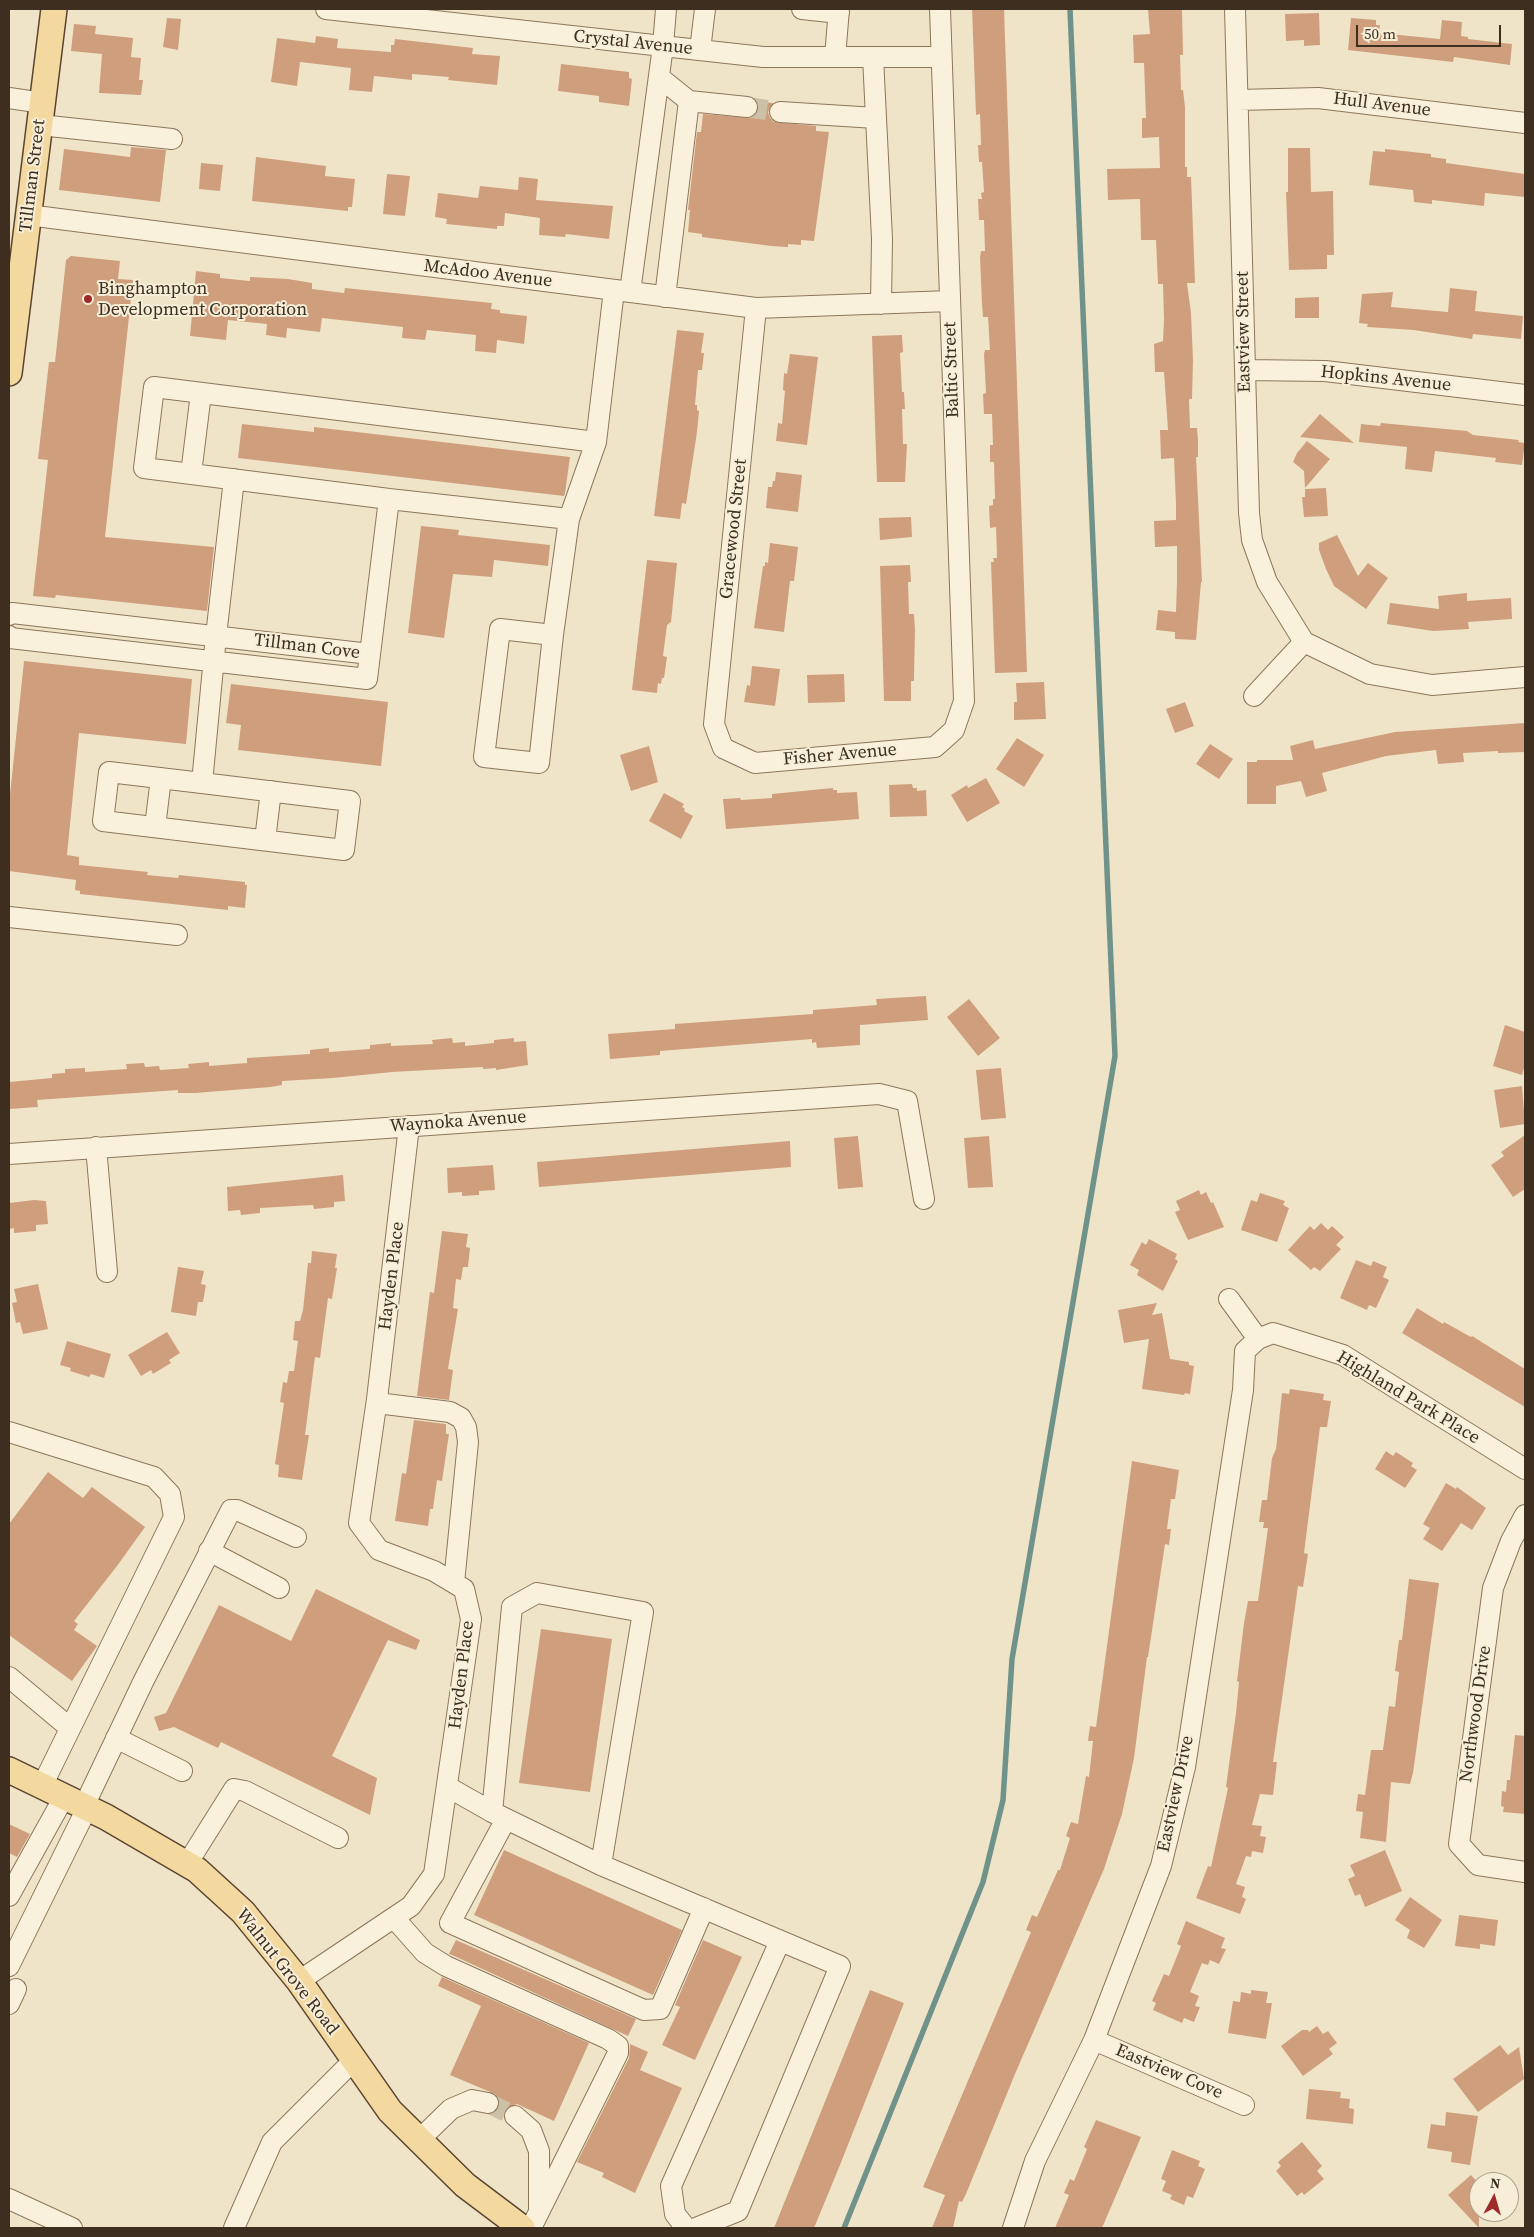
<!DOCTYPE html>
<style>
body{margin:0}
#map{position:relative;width:1534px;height:2237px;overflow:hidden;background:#f0e4c8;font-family:"Source Serif 4",serif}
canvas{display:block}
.frame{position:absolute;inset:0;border:10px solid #3d2e20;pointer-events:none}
.north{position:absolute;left:1469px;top:2172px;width:50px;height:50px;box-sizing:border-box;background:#f7eed8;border:1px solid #ada18e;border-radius:50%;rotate:6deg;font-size:14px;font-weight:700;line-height:20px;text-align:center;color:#3d2e20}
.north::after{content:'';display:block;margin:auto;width:18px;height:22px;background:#9e2a2b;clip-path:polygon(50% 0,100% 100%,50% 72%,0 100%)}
.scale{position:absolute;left:1356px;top:25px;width:145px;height:22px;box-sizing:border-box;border:2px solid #3d2e20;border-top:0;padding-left:6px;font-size:15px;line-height:18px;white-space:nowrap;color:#3d2e20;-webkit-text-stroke:4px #f7eed8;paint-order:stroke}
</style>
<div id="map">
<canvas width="1534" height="2237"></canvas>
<div class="frame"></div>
<div class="north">N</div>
<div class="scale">50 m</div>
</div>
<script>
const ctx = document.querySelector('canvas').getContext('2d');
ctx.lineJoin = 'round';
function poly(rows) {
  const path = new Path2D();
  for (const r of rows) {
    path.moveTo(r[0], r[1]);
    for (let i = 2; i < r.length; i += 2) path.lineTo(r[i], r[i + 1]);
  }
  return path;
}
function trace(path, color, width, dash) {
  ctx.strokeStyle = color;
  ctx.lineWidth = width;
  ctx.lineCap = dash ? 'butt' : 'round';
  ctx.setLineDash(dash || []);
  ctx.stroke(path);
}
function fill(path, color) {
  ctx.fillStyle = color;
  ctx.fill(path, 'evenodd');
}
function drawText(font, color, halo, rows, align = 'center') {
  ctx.font = font + ' "Source Serif 4",serif';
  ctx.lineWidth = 4;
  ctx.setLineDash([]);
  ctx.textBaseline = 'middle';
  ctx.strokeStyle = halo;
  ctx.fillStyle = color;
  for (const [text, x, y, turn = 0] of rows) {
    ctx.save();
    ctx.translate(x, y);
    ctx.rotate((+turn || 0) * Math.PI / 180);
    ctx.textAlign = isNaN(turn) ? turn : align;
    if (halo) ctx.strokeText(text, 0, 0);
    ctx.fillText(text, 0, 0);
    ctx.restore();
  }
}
const stream = poly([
 [844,2228,983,1882,1003,1800,1012,1659,1115,1056,1070,9]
]);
const building = poly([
 [972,9,1004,9,1027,672,995,673,991,562,994,562,993,558,997,558,996,527,990,528,989,506,993,505,993,499,995,499,994,462,990,462,990,445,993,445,992,414,984,414,983,394,986,393,984,354,985,350,990,350,988,317,983,317,982,304,980,257,981,251,985,251,984,220,979,220,978,199,982,199,981,193,984,192,982,162,979,162,978,145,981,145,980,114,976,115],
 [1148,9,1182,9,1183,55,1180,55,1181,90,1183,90,1185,107,1185,167,1187,167,1187,177,1191,177,1195,283,1187,283,1191,313,1193,360,1192,399,1189,399,1190,428,1197,428,1198,440,1198,457,1196,457,1202,582,1201,582,1196,640,1175,639,1175,632,1156,630,1158,610,1176,612,1177,582,1177,546,1155,547,1154,521,1176,520,1176,504,1174,458,1161,459,1160,430,1168,430,1164,372,1155,372,1154,344,1163,341,1164,319,1163,284,1158,284,1156,240,1141,240,1140,199,1108,200,1107,169,1160,168,1159,137,1142,138,1142,118,1146,118,1144,63,1134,63,1133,35,1150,34],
 [1319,13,1320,45,1304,46,1304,40,1286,41,1285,14],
 [167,18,181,19,178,50,163,47],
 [1351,18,1376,20,1376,25,1380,25,1379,33,1440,39,1442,20,1462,22,1461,36,1468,37,1468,39,1512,44,1510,65,1454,57,1453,62,1348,50],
 [74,24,96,26,95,34,133,38,131,57,141,58,139,80,143,80,141,95,99,93,102,54,71,51],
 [316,36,338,39,337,48,391,52,391,45,394,45,395,39,473,48,472,54,500,56,497,85,448,80,449,77,412,74,412,80,374,76,372,92,349,90,351,68,300,62,297,86,271,82,277,38,315,43],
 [561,64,629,72,629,78,632,79,629,106,599,102,599,96,558,91],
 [757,101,773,103,768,112,770,118,774,122,816,126,816,131,829,132,814,241,801,240,801,245,788,244,788,247,771,246,702,237,702,234,688,232,690,210,688,210,697,132,701,132,703,114,751,118,756,114,759,109],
 [131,147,166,150,160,202,59,190,64,149,130,157],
 [1288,148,1310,148,1311,192,1333,191,1334,255,1327,255,1327,269,1289,270,1286,192,1288,192],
 [1385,149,1431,154,1431,157,1446,159,1446,163,1525,174,1525,197,1485,193,1484,206,1432,200,1432,204,1414,202,1413,190,1369,185,1373,151,1385,152],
 [256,157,326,166,325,176,355,179,352,207,348,207,348,211,252,201],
 [201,163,223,165,220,191,199,189],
 [387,174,410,176,405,216,383,214],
 [519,177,538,179,536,200,613,206,609,239,566,234,565,237,539,235,540,218,505,213,504,226,497,226,497,229,446,224,447,219,435,217,438,193,478,198,480,186,518,190],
 [71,256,120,261,118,279,133,280,105,537,214,547,207,611,56,595,55,598,33,596,48,460,38,459,49,362,55,362,66,260],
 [196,271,220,274,220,278,250,281,250,277,288,279,312,283,312,289,344,293,345,288,492,303,491,309,500,310,500,313,527,316,524,344,497,340,496,353,475,351,476,335,427,330,425,340,402,338,403,327,322,318,320,332,287,328,286,338,266,335,267,324,228,320,226,340,190,336],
 [1450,288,1477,291,1475,311,1523,316,1521,339,1473,334,1472,339,1414,330,1367,327,1368,324,1359,323,1362,294,1393,292,1391,307,1448,312],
 [1319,297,1319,318,1295,318,1295,298],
 [677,330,704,333,701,353,704,353,702,370,698,370,695,405,697,405,697,410,699,411,697,432,686,504,682,503,680,519,654,516],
 [902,335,903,352,900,353,902,392,904,392,905,409,902,409,903,444,907,444,905,482,877,482,872,336],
 [790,354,818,357,807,445,776,441,778,423,782,424,785,391,783,390,784,373,787,374],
 [1320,414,1354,443,1300,437],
 [1381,423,1467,431,1473,435,1519,440,1518,442,1525,443,1522,465,1495,462,1496,458,1435,451,1432,472,1405,469,1407,447,1359,442,1361,424,1380,426],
 [242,424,314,432,314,427,570,457,565,493,564,496,238,458],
 [1307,441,1330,459,1305,488,1304,471,1293,462,1297,453],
 [776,472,802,475,798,512,766,508,768,487,772,487,773,481,775,481],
 [1326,488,1328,516,1304,517,1302,497,1305,497,1305,489],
 [911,517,912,537,880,540,879,518],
 [421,526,459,530,458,535,550,545,548,566,494,560,492,577,453,574,444,638,408,633],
 [1337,535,1358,576,1368,563,1388,578,1366,609,1334,586,1326,569,1319,550,1319,543],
 [770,543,798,547,794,581,790,581,784,632,754,628,763,566,765,566,765,562,768,563],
 [647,560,677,563,671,622,667,625,663,656,667,657,664,678,662,678,661,684,658,683,657,693,632,690],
 [910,565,911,582,908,582,909,614,914,614,915,630,914,676,914,681,911,681,911,701,884,701,880,566],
 [1467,593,1467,601,1511,598,1512,619,1468,622,1469,629,1433,631,1387,624,1390,603,1439,609,1438,596],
 [24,661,192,679,186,744,79,733,67,855,79,857,79,865,148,872,147,875,178,878,179,875,245,882,245,885,247,885,245,908,228,906,228,910,80,894,80,891,75,890,76,880,9,871,9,804],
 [752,666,780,669,775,706,744,702,747,685,750,686],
 [844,674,845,702,808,703,807,675],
 [1044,682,1046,719,1014,720,1014,702,1017,702,1016,683],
 [231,684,388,702,381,766,238,750,241,725,226,723],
 [1185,702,1194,726,1175,733,1166,709],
 [1525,723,1525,752,1498,753,1498,751,1463,753,1464,762,1438,764,1436,750,1386,756,1322,773,1327,791,1306,797,1301,781,1276,786,1276,804,1247,804,1247,762,1257,762,1257,760,1293,760,1290,746,1313,740,1315,749,1395,732],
 [1017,738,1044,755,1024,787,996,769],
 [1210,744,1233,759,1219,779,1196,764],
 [649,746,658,782,631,791,620,755],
 [986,778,1000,803,967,822,951,795,967,785,968,788],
 [912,784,913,788,917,788,917,791,926,790,927,816,890,817,889,785],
 [833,788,833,790,837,790,837,793,857,792,859,819,726,829,723,799,740,798,741,800,772,798,772,794],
 [664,793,684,804,682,807,685,809,684,811,693,816,681,839,649,821],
 [926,996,928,1020,860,1025,860,1045,817,1048,816,1042,812,1043,812,1039,660,1051,660,1055,610,1059,608,1034,675,1029,675,1024,813,1014,813,1010,877,1005,876,999],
 [969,999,1000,1038,978,1056,947,1017],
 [1505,1025,1525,1032,1525,1065,1522,1075,1493,1066],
 [452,1038,453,1043,465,1042,465,1046,494,1043,494,1040,514,1038,514,1042,526,1041,528,1065,496,1070,496,1068,483,1069,483,1067,392,1072,333,1078,282,1081,282,1085,271,1087,195,1093,178,1093,178,1090,37,1100,38,1107,9,1109,9,1082,52,1078,52,1074,65,1073,65,1069,85,1068,85,1072,127,1069,126,1064,144,1063,145,1067,159,1066,160,1070,189,1068,188,1064,209,1062,209,1066,247,1063,247,1058,310,1054,310,1050,329,1048,329,1052,370,1049,370,1045,391,1043,391,1046,433,1044,432,1040],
 [1001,1068,1006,1118,981,1120,976,1070],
 [1522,1086,1525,1124,1500,1128,1494,1090],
 [1525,1135,1525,1189,1513,1197,1491,1165,1504,1156,1501,1152],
 [858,1136,863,1187,838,1189,834,1138],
 [989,1136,993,1187,968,1188,964,1138],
 [790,1141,791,1167,539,1187,537,1162],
 [493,1165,495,1190,479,1191,479,1195,462,1196,462,1192,448,1193,447,1168],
 [343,1175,345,1201,334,1202,334,1207,314,1209,313,1205,260,1208,260,1213,241,1215,240,1210,228,1211,227,1187],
 [1199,1190,1201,1195,1206,1192,1211,1203,1213,1202,1224,1227,1188,1240,1175,1212,1180,1210,1176,1201],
 [1260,1193,1285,1201,1283,1205,1289,1208,1277,1242,1241,1230,1251,1200,1257,1202],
 [34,1200,46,1201,48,1224,36,1225,36,1231,14,1233,14,1228,9,1229,9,1203],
 [1321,1223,1328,1230,1332,1226,1344,1237,1336,1245,1341,1249,1320,1271,1314,1267,1311,1270,1288,1250,1310,1226,1314,1230],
 [442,1231,468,1234,466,1247,470,1248,468,1267,463,1267,461,1280,456,1279,453,1308,458,1309,448,1369,453,1370,449,1400,417,1396,430,1292,434,1293],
 [1149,1239,1177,1254,1175,1259,1178,1261,1163,1291,1137,1275,1139,1270,1130,1265,1142,1242,1146,1245],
 [312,1251,337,1254,335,1268,337,1268,332,1299,328,1298,320,1358,315,1357,305,1435,309,1435,302,1480,278,1477,279,1465,275,1464,284,1403,280,1402,283,1382,287,1383,289,1371,294,1371,298,1341,293,1340,295,1321,300,1321,303,1310,308,1263,311,1263],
 [1356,1260,1371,1266,1373,1261,1387,1267,1383,1277,1389,1280,1376,1308,1369,1305,1367,1310,1340,1298],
 [178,1267,204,1271,201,1284,206,1285,203,1302,198,1302,196,1316,171,1312],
 [38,1284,48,1329,23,1334,20,1322,16,1323,12,1303,17,1302,14,1289],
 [1157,1303,1152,1315,1162,1313,1170,1359,1189,1362,1189,1365,1194,1366,1190,1394,1185,1393,1184,1395,1142,1389,1149,1339,1124,1343,1118,1310],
 [1417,1308,1443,1324,1444,1322,1471,1337,1472,1336,1525,1369,1525,1407,1402,1333],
 [167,1332,180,1353,169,1360,171,1363,153,1374,151,1370,141,1376,128,1355],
 [67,1341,111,1354,104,1378,91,1374,89,1377,70,1371,71,1368,60,1365],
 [1290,1389,1324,1394,1323,1400,1331,1401,1327,1427,1320,1427,1304,1553,1308,1554,1303,1587,1298,1586,1273,1762,1277,1762,1273,1795,1260,1794,1252,1825,1262,1826,1260,1836,1266,1837,1263,1853,1252,1851,1251,1857,1246,1856,1236,1884,1245,1887,1242,1897,1246,1899,1240,1914,1196,1898,1208,1866,1211,1867,1228,1788,1226,1787,1236,1713,1239,1682,1237,1681,1244,1623,1248,1601,1258,1601,1268,1528,1263,1528,1264,1522,1259,1522,1262,1500,1267,1500,1272,1458,1276,1449,1282,1393,1289,1394],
 [414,1420,446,1424,446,1434,449,1434,442,1481,437,1480,433,1509,430,1509,428,1526,395,1521,402,1473,406,1474],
 [1386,1451,1393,1456,1396,1452,1413,1463,1411,1466,1417,1470,1405,1488,1375,1469],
 [1132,1461,1179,1470,1175,1499,1171,1499,1167,1529,1171,1529,1169,1545,1165,1544,1148,1657,1147,1657,1134,1758,1122,1814,1104,1869,1015,2074,966,2194,962,2202,959,2201,953,2228,932,2228,945,2195,923,2187,1031,1932,1026,1930,1032,1915,1037,1917,1058,1870,1060,1870,1070,1838,1066,1836,1071,1822,1078,1824,1086,1776,1089,1777,1093,1741,1088,1741,1090,1726,1096,1727],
 [48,1472,83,1498,92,1487,145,1527,117,1566,74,1621,78,1624,74,1630,97,1646,72,1681,9,1635,9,1524],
 [1446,1483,1456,1489,1457,1487,1486,1508,1472,1530,1461,1523,1442,1551,1423,1539,1430,1528,1423,1524],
 [1409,1579,1439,1583,1413,1773,1410,1784,1391,1782,1386,1842,1360,1838,1363,1812,1356,1811,1358,1794,1365,1795,1371,1750,1383,1750,1389,1706,1395,1707,1399,1672,1395,1671,1399,1640,1402,1640],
 [316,1589,420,1640,416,1650,388,1640,332,1756,377,1778,370,1815,221,1742,218,1748,174,1727,159,1731,154,1717,166,1713,219,1605,291,1641],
 [541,1629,612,1639,590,1792,519,1783],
 [1515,1735,1525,1736,1525,1814,1503,1812,1504,1807,1501,1806,1502,1791,1506,1792,1507,1780,1510,1780],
 [9,1824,30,1834,17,1857,9,1853],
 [504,1850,682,1930,653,1995,474,1915],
 [1385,1850,1402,1891,1365,1907,1360,1894,1355,1896,1348,1879,1355,1876,1350,1865],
 [1410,1897,1442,1920,1424,1948,1407,1938,1410,1930,1395,1920],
 [1459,1915,1498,1920,1495,1946,1480,1944,1480,1949,1455,1946],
 [1186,1921,1225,1938,1221,1948,1226,1949,1219,1964,1210,1960,1208,1965,1202,1963,1190,1992,1199,1996,1195,2006,1200,2007,1194,2022,1184,2018,1182,2023,1153,2010,1156,2003,1152,2001,1164,1974,1169,1976,1181,1946,1177,1944],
 [456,1940,636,2019,628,2036,452,1955,449,1954],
 [703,1940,742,1957,695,2060,662,2045,680,2007,675,2005],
 [442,1977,589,2043,554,2121,517,2104,506,2108,503,2114,497,2111,499,2100,495,2094,450,2075,481,2006,438,1986],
 [870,1990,904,2003,840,2165,814,2228,774,2228],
 [1251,1990,1268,1992,1266,2003,1272,2003,1266,2039,1228,2033,1233,2001,1240,2002,1241,1992,1251,1994],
 [1317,2026,1323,2034,1328,2031,1337,2043,1329,2049,1333,2054,1303,2076,1281,2046,1302,2030,1308,2030,1309,2032],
 [630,2044,648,2052,640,2070,682,2088,635,2193,602,2177,604,2173,577,2162,629,2058],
 [1500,2045,1508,2055,1519,2047,1524,2079,1478,2112,1453,2079],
 [1309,2089,1341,2092,1340,2098,1350,2099,1349,2108,1354,2109,1353,2124,1306,2119],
 [1446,2112,1478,2116,1470,2165,1451,2162,1452,2152,1427,2148,1431,2124,1445,2126],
 [1096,2120,1141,2137,1102,2228,1055,2228,1069,2195,1064,2193,1070,2179,1074,2181,1087,2149,1084,2147],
 [1302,2142,1322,2166,1317,2171,1324,2179,1304,2195,1302,2192,1297,2196,1276,2171,1281,2166,1278,2162],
 [1172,2150,1200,2161,1198,2166,1205,2169,1193,2198,1187,2196,1184,2205,1170,2199,1172,2195,1162,2191,1166,2181,1161,2179],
 [1471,2175,1479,2184,1479,2228,1448,2195]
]);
const minorTunnel = poly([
 [747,107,780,112],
 [488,2103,515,2116]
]);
const minor = poly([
 [326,9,763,57,941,57],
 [802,9,839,13],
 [1235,9,1249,513,1252,540,1267,582,1304,642],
 [700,50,705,9],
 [835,57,839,9],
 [873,57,882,239,881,304],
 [659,77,689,101,747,107],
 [9,98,43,103],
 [1238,100,1318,98,1525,123],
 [780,112,876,118],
 [40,125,172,139],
 [28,215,756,308,950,301],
 [630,292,663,46,666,9],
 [665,297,689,101],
 [756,308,714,724,723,748,755,763,935,747,954,730,964,701,940,9],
 [1245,370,1325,371,1525,395],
 [596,442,614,290],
 [191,474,201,393],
 [389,499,569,519],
 [9,615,12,613,370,654],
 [9,636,10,638,367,679,389,499,144,468,154,387,596,442,569,519,553,635,539,763,484,757,500,629,553,635],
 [1304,642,1370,674,1432,685,1525,677],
 [1254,696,1304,642],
 [202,783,350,801,344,850,103,821,109,772,202,783,216,636,234,479],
 [155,827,161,778],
 [265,840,271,791],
 [9,917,177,935],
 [96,1147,107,1272],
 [9,1154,879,1094,907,1101,924,1199],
 [1229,1299,1258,1339],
 [377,1403,450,1412,461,1418,466,1427,468,1442,454,1583],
 [9,1432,154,1477,170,1494,174,1517,42,1786],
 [1525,1515,1511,1541,1493,1588,1459,1844,1478,1865,1525,1872],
 [209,1551,279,1588],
 [9,1677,70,1728],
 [116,1738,182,1771],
 [448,1787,492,1812,601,1865,840,1966,738,2211,696,2228],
 [84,1806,144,1680,231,1510,237,1510,296,1537],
 [492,1812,512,1607,537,1593,643,1612,601,1865],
 [506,1819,450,1923,644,2010,660,2009,704,1908],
 [187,1864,234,1789,245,1791,338,1838],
 [9,1896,64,1797],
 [394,1918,425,1953,446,1966,608,2039,618,2046,618,2053,531,2228],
 [9,1966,87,1808],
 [299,1981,411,1906,434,1874,471,1619,464,1589,434,1571,379,1550,359,1523,377,1399,409,1126],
 [9,2004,16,1989],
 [1094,2040,1244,2105],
 [515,2116,531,2130,539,2151,539,2208],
 [419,2140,451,2109,472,2100,488,2103],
 [9,2199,72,2228],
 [234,2228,272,2142,354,2060],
 [686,2228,675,2214,671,2186,780,1941],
 [1013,2228,1035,2161,1094,2040,1161,1866,1185,1767,1243,1390,1245,1351,1258,1339,1273,1333,1343,1355,1525,1469]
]);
const major = poly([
 [9,373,54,9],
 [9,1770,106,1817,197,1870,243,1912,299,1981,390,2111,465,2185,522,2228]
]);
const markers = [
 [88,299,5,"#9e2a2b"]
];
const streetNames = [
 ["Crystal Avenue",633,43,6],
 ["Hull Avenue",1382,105,7],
 ["Tillman Street",33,176,-83],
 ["McAdoo Avenue",488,274,7],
 ["Eastview Street",1244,332,-91],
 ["Baltic Street",952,370,-92],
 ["Hopkins Avenue",1386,379,6],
 ["Gracewood Street",734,529,-84],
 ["Tillman Cove",307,647,7],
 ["Fisher Avenue",840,755,-5],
 ["Waynoka Avenue",458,1122,-4],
 ["Hayden Place",392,1276,-83],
 ["Highland Park Place",1408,1398,31],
 ["Hayden Place",462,1675,-83],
 ["Northwood Drive",1476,1714,-82],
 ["Eastview Drive",1176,1794,-78],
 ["Walnut Grove Road",287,1972,52],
 ["Eastview Cove",1169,2072,23]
];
const poiNames = [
 ["Binghampton",98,289],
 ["Development Corporation",98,310]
];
trace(stream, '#6f938a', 5.5);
fill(building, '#cf9f7d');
trace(minorTunnel, '#ccc0a6', 20, [20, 10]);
trace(minor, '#8d765c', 22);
trace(major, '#5b4430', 28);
trace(minor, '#faf1dc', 20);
trace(major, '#f3d9a0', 25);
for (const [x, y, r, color] of markers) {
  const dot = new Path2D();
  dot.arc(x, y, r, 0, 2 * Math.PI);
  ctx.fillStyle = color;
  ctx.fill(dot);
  trace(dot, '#f7eed8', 2);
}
drawText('18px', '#3d2e20', '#f7eed8', streetNames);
drawText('18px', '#3d2e20', '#f7eed8', poiNames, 'left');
</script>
